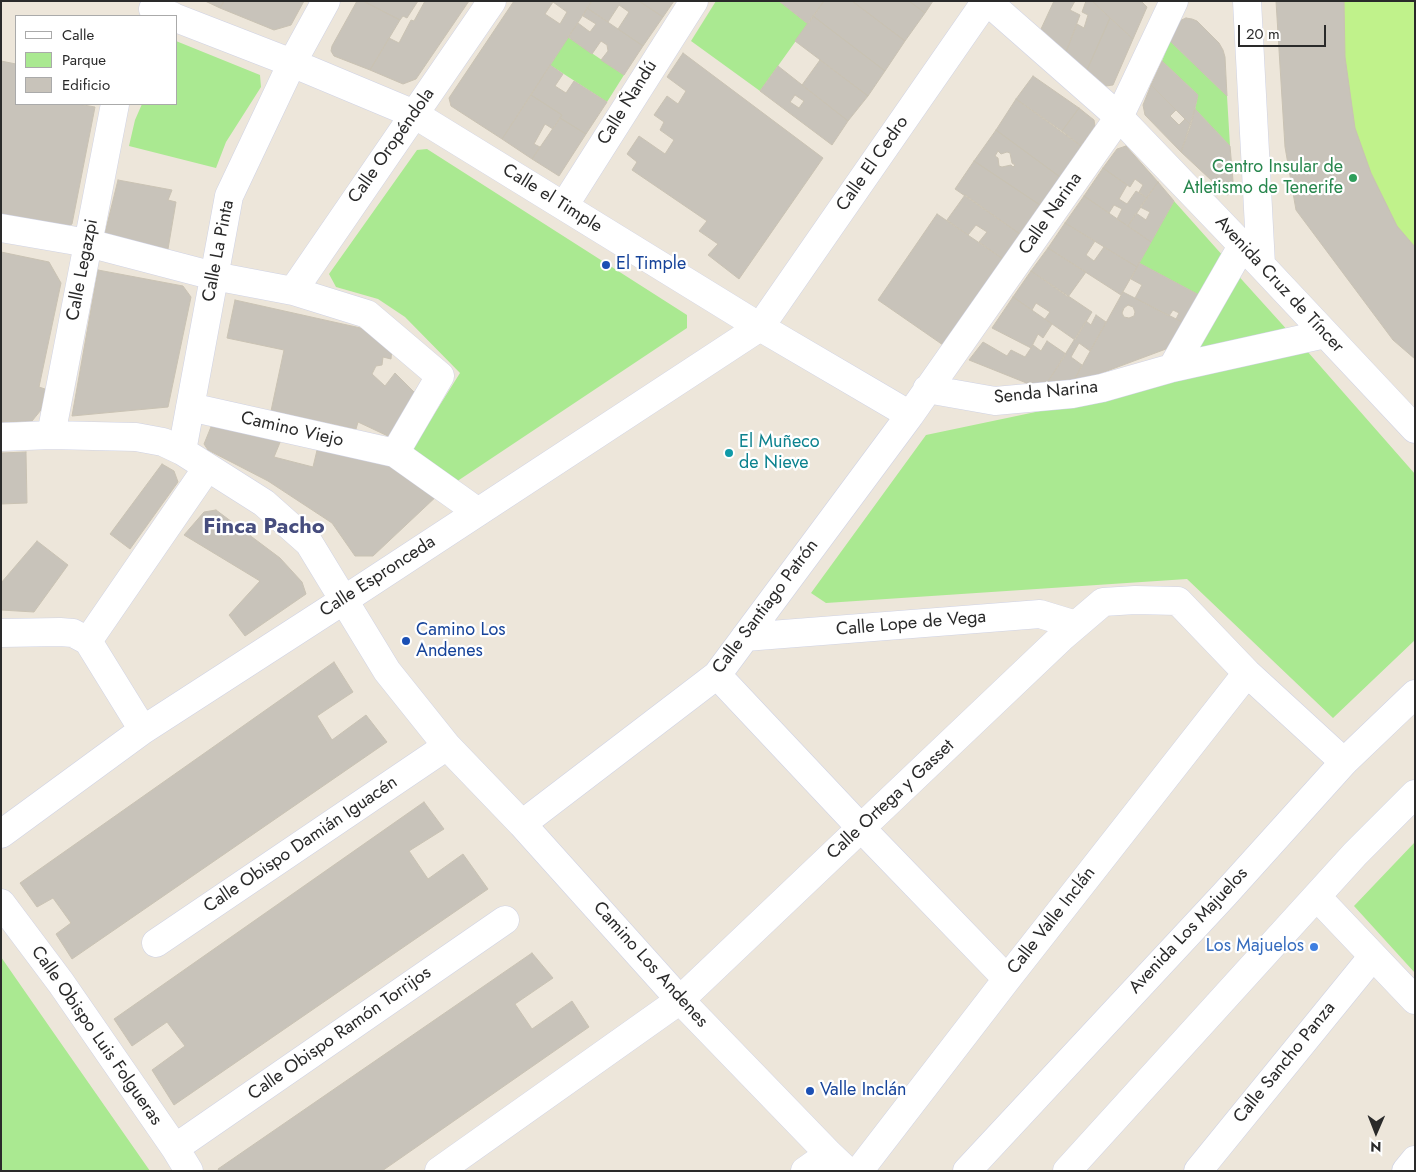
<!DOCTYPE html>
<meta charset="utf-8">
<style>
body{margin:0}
#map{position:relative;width:1416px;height:1172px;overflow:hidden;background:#ede6da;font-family:Jost,sans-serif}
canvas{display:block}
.frame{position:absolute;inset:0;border:2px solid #2a2a2a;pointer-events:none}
.legend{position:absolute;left:15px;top:15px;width:162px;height:90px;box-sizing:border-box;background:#fff;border:1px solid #aaa;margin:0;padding:6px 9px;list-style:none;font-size:15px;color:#2a2a2a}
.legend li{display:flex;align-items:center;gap:10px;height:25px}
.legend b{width:25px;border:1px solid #aaa}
.north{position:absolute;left:1351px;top:1107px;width:50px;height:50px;-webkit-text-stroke:4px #fff;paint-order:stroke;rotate:181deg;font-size:14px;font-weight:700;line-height:20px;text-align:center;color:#2a2a2a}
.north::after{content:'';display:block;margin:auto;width:18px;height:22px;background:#2a2a2a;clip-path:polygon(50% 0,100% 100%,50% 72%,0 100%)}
.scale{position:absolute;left:1238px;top:25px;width:88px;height:22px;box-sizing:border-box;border:2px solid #2a2a2a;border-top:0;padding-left:6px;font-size:15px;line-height:18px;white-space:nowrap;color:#2a2a2a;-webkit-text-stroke:4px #fff;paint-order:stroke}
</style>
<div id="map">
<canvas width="1416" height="1172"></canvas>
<div class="frame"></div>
<ul class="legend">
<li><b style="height:6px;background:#fff"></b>Calle</li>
<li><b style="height:14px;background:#aae991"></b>Parque</li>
<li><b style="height:14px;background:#c8c3ba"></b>Edificio</li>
</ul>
<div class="north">N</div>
<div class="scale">20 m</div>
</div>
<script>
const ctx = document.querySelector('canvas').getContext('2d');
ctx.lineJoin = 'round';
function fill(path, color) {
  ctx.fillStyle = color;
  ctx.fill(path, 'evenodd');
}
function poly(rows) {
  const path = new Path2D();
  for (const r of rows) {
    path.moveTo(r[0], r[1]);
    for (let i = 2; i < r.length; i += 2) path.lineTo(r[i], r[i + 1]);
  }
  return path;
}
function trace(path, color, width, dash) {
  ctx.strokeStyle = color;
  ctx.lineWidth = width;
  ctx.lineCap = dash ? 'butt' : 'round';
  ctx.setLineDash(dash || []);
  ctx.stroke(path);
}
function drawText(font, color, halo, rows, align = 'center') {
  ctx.font = font + ' Jost,sans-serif';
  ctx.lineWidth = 4.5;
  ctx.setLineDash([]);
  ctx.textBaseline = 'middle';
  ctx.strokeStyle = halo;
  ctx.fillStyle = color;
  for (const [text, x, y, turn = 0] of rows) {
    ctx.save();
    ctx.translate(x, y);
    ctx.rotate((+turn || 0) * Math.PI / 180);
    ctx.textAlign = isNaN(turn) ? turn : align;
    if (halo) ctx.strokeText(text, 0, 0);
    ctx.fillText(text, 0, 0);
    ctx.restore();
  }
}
const green = poly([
 [716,1,779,1,808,24,760,91,691,41],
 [568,37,624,75,607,102,550,65],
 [176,41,260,75,261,87,226,142,216,168,129,146,135,120,142,104,176,104],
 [1170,41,1227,96,1230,146,1195,109,1198,95,1162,61],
 [427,149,687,315,687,328,456,482,411,451,460,373,405,317,378,299,336,287,329,274,417,150],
 [1174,201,1224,257,1201,296,1139,263],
 [1234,271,1290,333,1189,355],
 [1307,351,1415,474,1415,640,1333,718,1187,579,826,603,811,593,926,435,1107,397],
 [1415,842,1415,973,1354,906],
 [1,957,51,1029,150,1171,1,1171]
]);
const pitch = poly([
 [1276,1,1415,1,1415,359]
]);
const building = poly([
 [205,1,224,1,220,8,205,1],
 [224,1,304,1,291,25,274,30,220,8,224,1],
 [357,1,363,1,400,20,370,70,334,56,331,51,332,46,357,1],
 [363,1,418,1,407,18,403,16,400,20,363,1],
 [425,1,469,1,416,79,403,84,370,70,389,38,399,43,411,20,414,21,425,1],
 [514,1,592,1,502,139,451,106,449,98,514,1],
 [553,2,567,12,560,24,545,14,553,2],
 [592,1,639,1,663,17,643,46,618,29,629,12,619,5,608,22,587,8,592,1],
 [639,1,674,1,663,17,639,1],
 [779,1,824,1,808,24,779,1],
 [824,1,852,1,905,41,885,71,813,16,824,1],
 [852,1,909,1,925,13,905,41,852,1],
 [909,1,933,1,925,13,909,1],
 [1054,1,1075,1,1070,10,1080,15,1066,52,1041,29,1054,1],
 [1086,1,1092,1,1110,18,1087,70,1066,52,1077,24,1084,28,1088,15,1082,12,1086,1],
 [1092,1,1141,1,1147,7,1133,39,1092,1],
 [1276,1,1344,1,1345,57,1355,128,1371,173,1397,226,1415,247,1415,359,1393,340,1296,210,1285,147,1276,1],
 [587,8,643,46,624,75,601,60,608,51,607,45,601,41,592,54,568,37,578,23,590,32,596,24,583,16,587,8],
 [813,16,885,71,868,96,795,41,813,16],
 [1110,18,1133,39,1113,85,1106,86,1087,70,1110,18],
 [1186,18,1192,19,1197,21,1219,43,1223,50,1225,57,1227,96,1170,41,1179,21,1186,18],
 [683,53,823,158,739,279,708,255,718,244,699,231,707,221,632,170,637,162,627,154,639,136,665,154,674,140,660,130,664,122,654,115,667,96,678,104,686,91,667,77,683,53],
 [820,60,868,96,848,121,802,85,820,60],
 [1,61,16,64,16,104,78,104,95,107,72,224,59,232,1,220,1,61],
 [1162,61,1198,95,1191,125,1151,85,1162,61],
 [550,65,563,74,555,86,566,93,574,81,607,102,586,134,560,118,562,115,531,95,550,65],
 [778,66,848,121,832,145,760,91,778,66],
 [795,95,804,101,799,108,790,102,795,95],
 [1033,76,1079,108,1062,131,1016,99,1033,76],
 [1151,85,1176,110,1170,116,1179,125,1185,119,1191,125,1181,152,1145,115,1143,105,1151,85],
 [531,95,562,115,553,129,545,124,534,144,540,147,532,159,502,139,531,95],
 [1016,99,1081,146,1060,177,996,130,1016,99],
 [1079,108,1094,120,1095,126,1081,146,1062,131,1079,108],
 [1195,109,1230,146,1234,192,1227,195,1181,152,1195,109],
 [560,118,586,134,559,176,532,159,560,118],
 [996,130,1060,177,1040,205,974,161,996,130],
 [998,151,1001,154,1007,152,1010,153,1012,163,1015,165,1013,167,1011,165,1002,167,999,166,998,158,995,156,998,151],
 [1126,146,1158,182,1147,198,1139,192,1143,185,1135,179,1130,187,1103,168,1117,149,1126,146],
 [974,161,1040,205,1020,234,955,189,974,161],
 [1103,168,1127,185,1119,199,1127,204,1136,191,1147,198,1128,226,1117,219,1122,209,1114,205,1109,213,1084,196,1103,168],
 [118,180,172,190,168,200,176,202,168,249,104,237,118,180],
 [1158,182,1174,201,1151,242,1128,226,1136,213,1146,220,1150,212,1140,207,1158,182],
 [965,195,1020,234,1003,259,979,242,987,232,976,225,968,235,947,220,965,195],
 [1084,196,1151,242,1137,267,1065,223,1084,196],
 [937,214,1003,259,943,345,878,300,937,214],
 [1065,223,1095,241,1086,255,1094,261,1104,247,1137,267,1121,295,1048,248,1065,223],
 [1048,248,1086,272,1068,297,1031,271,1048,248],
 [1,252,49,262,61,283,39,387,45,389,41,410,32,421,1,422,1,252],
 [1139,263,1201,296,1186,324,1176,319,1179,313,1173,310,1169,316,1135,298,1142,285,1131,279,1139,263],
 [98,270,183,286,191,297,168,407,72,416,98,270],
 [1031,271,1092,312,1075,340,1045,319,1050,312,1036,303,1032,310,1013,297,1031,271],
 [1123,292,1186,324,1174,346,1072,384,1123,292],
 [1128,305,1133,307,1135,312,1134,316,1129,318,1124,317,1122,313,1124,308,1128,305],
 [1013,297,1052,324,1043,338,1038,334,1031,348,992,328,1013,297],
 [235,300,374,331,392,348,391,359,383,357,382,365,376,366,372,374,385,386,395,373,416,394,390,437,358,422,356,429,271,411,284,350,227,338,235,300],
 [1096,315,1106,322,1090,351,1079,343,1071,357,1082,365,1072,384,1047,383,1086,321,1091,325,1096,315],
 [1047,341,1066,354,1047,383,1029,384,969,360,983,342,1007,356,1011,350,1025,357,1033,345,1041,351,1047,341],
 [213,422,281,440,274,457,313,467,318,446,396,460,440,493,373,556,355,556,332,523,268,481,208,450,204,444,213,422],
 [26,452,27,503,1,504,1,453,26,452],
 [162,464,174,471,178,482,130,549,110,534,162,464],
 [216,510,280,558,302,582,306,594,245,636,229,615,260,581,184,535,204,512,216,510],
 [37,541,68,565,34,612,1,610,1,583,37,541],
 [334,662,353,692,317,716,332,740,366,715,387,742,72,959,56,934,71,923,53,898,37,907,20,883,334,662],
 [424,802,444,829,409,851,428,879,463,854,488,889,174,1105,152,1070,185,1046,167,1022,132,1046,114,1019,424,802],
 [532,953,553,978,515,1004,532,1029,572,1001,589,1027,382,1171,219,1171,218,1169,532,953]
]);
const minor = poly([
 [987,1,1119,117,1261,265,1415,429],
 [1247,1,1261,265],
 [153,9,172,16],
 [176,18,292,63,414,114,760,327,910,415],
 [564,206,694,1],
 [1,228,88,243,214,276,293,291,367,314,440,376,395,453],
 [293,291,492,1],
 [1172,368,1325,334],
 [927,389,995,401,1072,394,1102,388,1172,368,1242,246],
 [190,407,395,453,478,512],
 [51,435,115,104],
 [1,437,51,435,136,437,163,442,182,451,264,503,309,543,387,671,447,746,522,824,680,1000,829,1154,847,1171],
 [182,451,229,196,292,63,326,1],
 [1,633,60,632,73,633,88,641,143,730],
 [745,637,1040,614,1076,625],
 [88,641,207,468],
 [717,675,861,828,1007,979],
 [522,824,717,675,910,415,1119,117,1174,1],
 [1,834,143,730,344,600,760,327,986,1],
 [1317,897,1415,1000],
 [1,903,61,983,175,1148,189,1171],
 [156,943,447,746],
 [175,1148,505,920],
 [439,1171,680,1000,1062,637,1103,602,1135,600,1178,601,1247,673,1344,762],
 [805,1171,829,1154],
 [859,1171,1007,979,1247,673],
 [967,1171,1225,894,1344,762,1415,694],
 [1067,1171,1355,854,1415,794],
 [1198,1171,1373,956],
 [1406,1171,1415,1160]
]);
const markers = [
 [1353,178,5,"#2e9e5b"],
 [606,265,5,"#1a4fb4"],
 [729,453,5,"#0f9aa8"],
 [406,641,5,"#1a4fb4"],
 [1314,947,5,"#3f7fe0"],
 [810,1091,5,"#1a4fb4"]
];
const streetNames = [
 ["Calle Ñandú",628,103,-58],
 ["Calle Oropéndola",392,146,-55],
 ["Calle El Cedro",873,164,-55],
 ["Calle el Timple",552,199,32],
 ["Calle Narina",1051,214,-55],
 ["Calle La Pinta",219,251,-79],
 ["Calle Legazpi",83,270,-79],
 ["Avenida Cruz de Tíncer",1279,285,47],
 ["Senda Narina",1046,393,-6],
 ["Camino Viejo",292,430,13],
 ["Calle Espronceda",378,577,-33],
 ["Calle Santiago Patrón",766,607,-53],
 ["Calle Lope de Vega",911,624,-5],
 ["Calle Ortega y Gasset",891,800,-43],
 ["Calle Obispo Damián Iguacén",301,845,-34],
 ["Calle Valle Inclán",1052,921,-52],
 ["Avenida Los Majuelos",1189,931,-47],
 ["Camino Los Andenes",650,965,48],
 ["Calle Obispo Ramón Torrijos",340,1034,-35],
 ["Calle Obispo Luis Folgueras",96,1036,55],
 ["Calle Sancho Panza",1285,1063,-51]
];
const leisureNames = [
 ["Centro Insular de",1343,168],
 ["Atletismo de Tenerife",1343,189]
];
const transitNames = [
 ["El Timple",616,265],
 ["Camino Los",416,631],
 ["Andenes",416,652],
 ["Valle Inclán",820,1091]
];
const cultureNames = [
 ["El Muñeco",739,443],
 ["de Nieve",739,464]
];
const shopNames = [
 ["Los Majuelos",1304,947]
];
const districtNames = [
 ["Finca Pacho",264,528]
];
fill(green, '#aae991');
fill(pitch, '#c0f28b');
fill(building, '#c8c3ba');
trace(building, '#c9c2b3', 1);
trace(minor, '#cfd2e4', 29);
trace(minor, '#fff', 28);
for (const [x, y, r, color] of markers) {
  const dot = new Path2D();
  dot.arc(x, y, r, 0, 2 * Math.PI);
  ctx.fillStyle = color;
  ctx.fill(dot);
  trace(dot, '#fff', 2);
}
drawText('18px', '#2a2a2a', '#fff', streetNames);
drawText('18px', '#27864d', '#fff', leisureNames, 'right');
drawText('18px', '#164399', '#fff', transitNames, 'left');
drawText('18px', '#0d838f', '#fff', cultureNames, 'left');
drawText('18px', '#366cbe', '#fff', shopNames, 'right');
drawText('bold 22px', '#464d7e', '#fff', districtNames);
</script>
